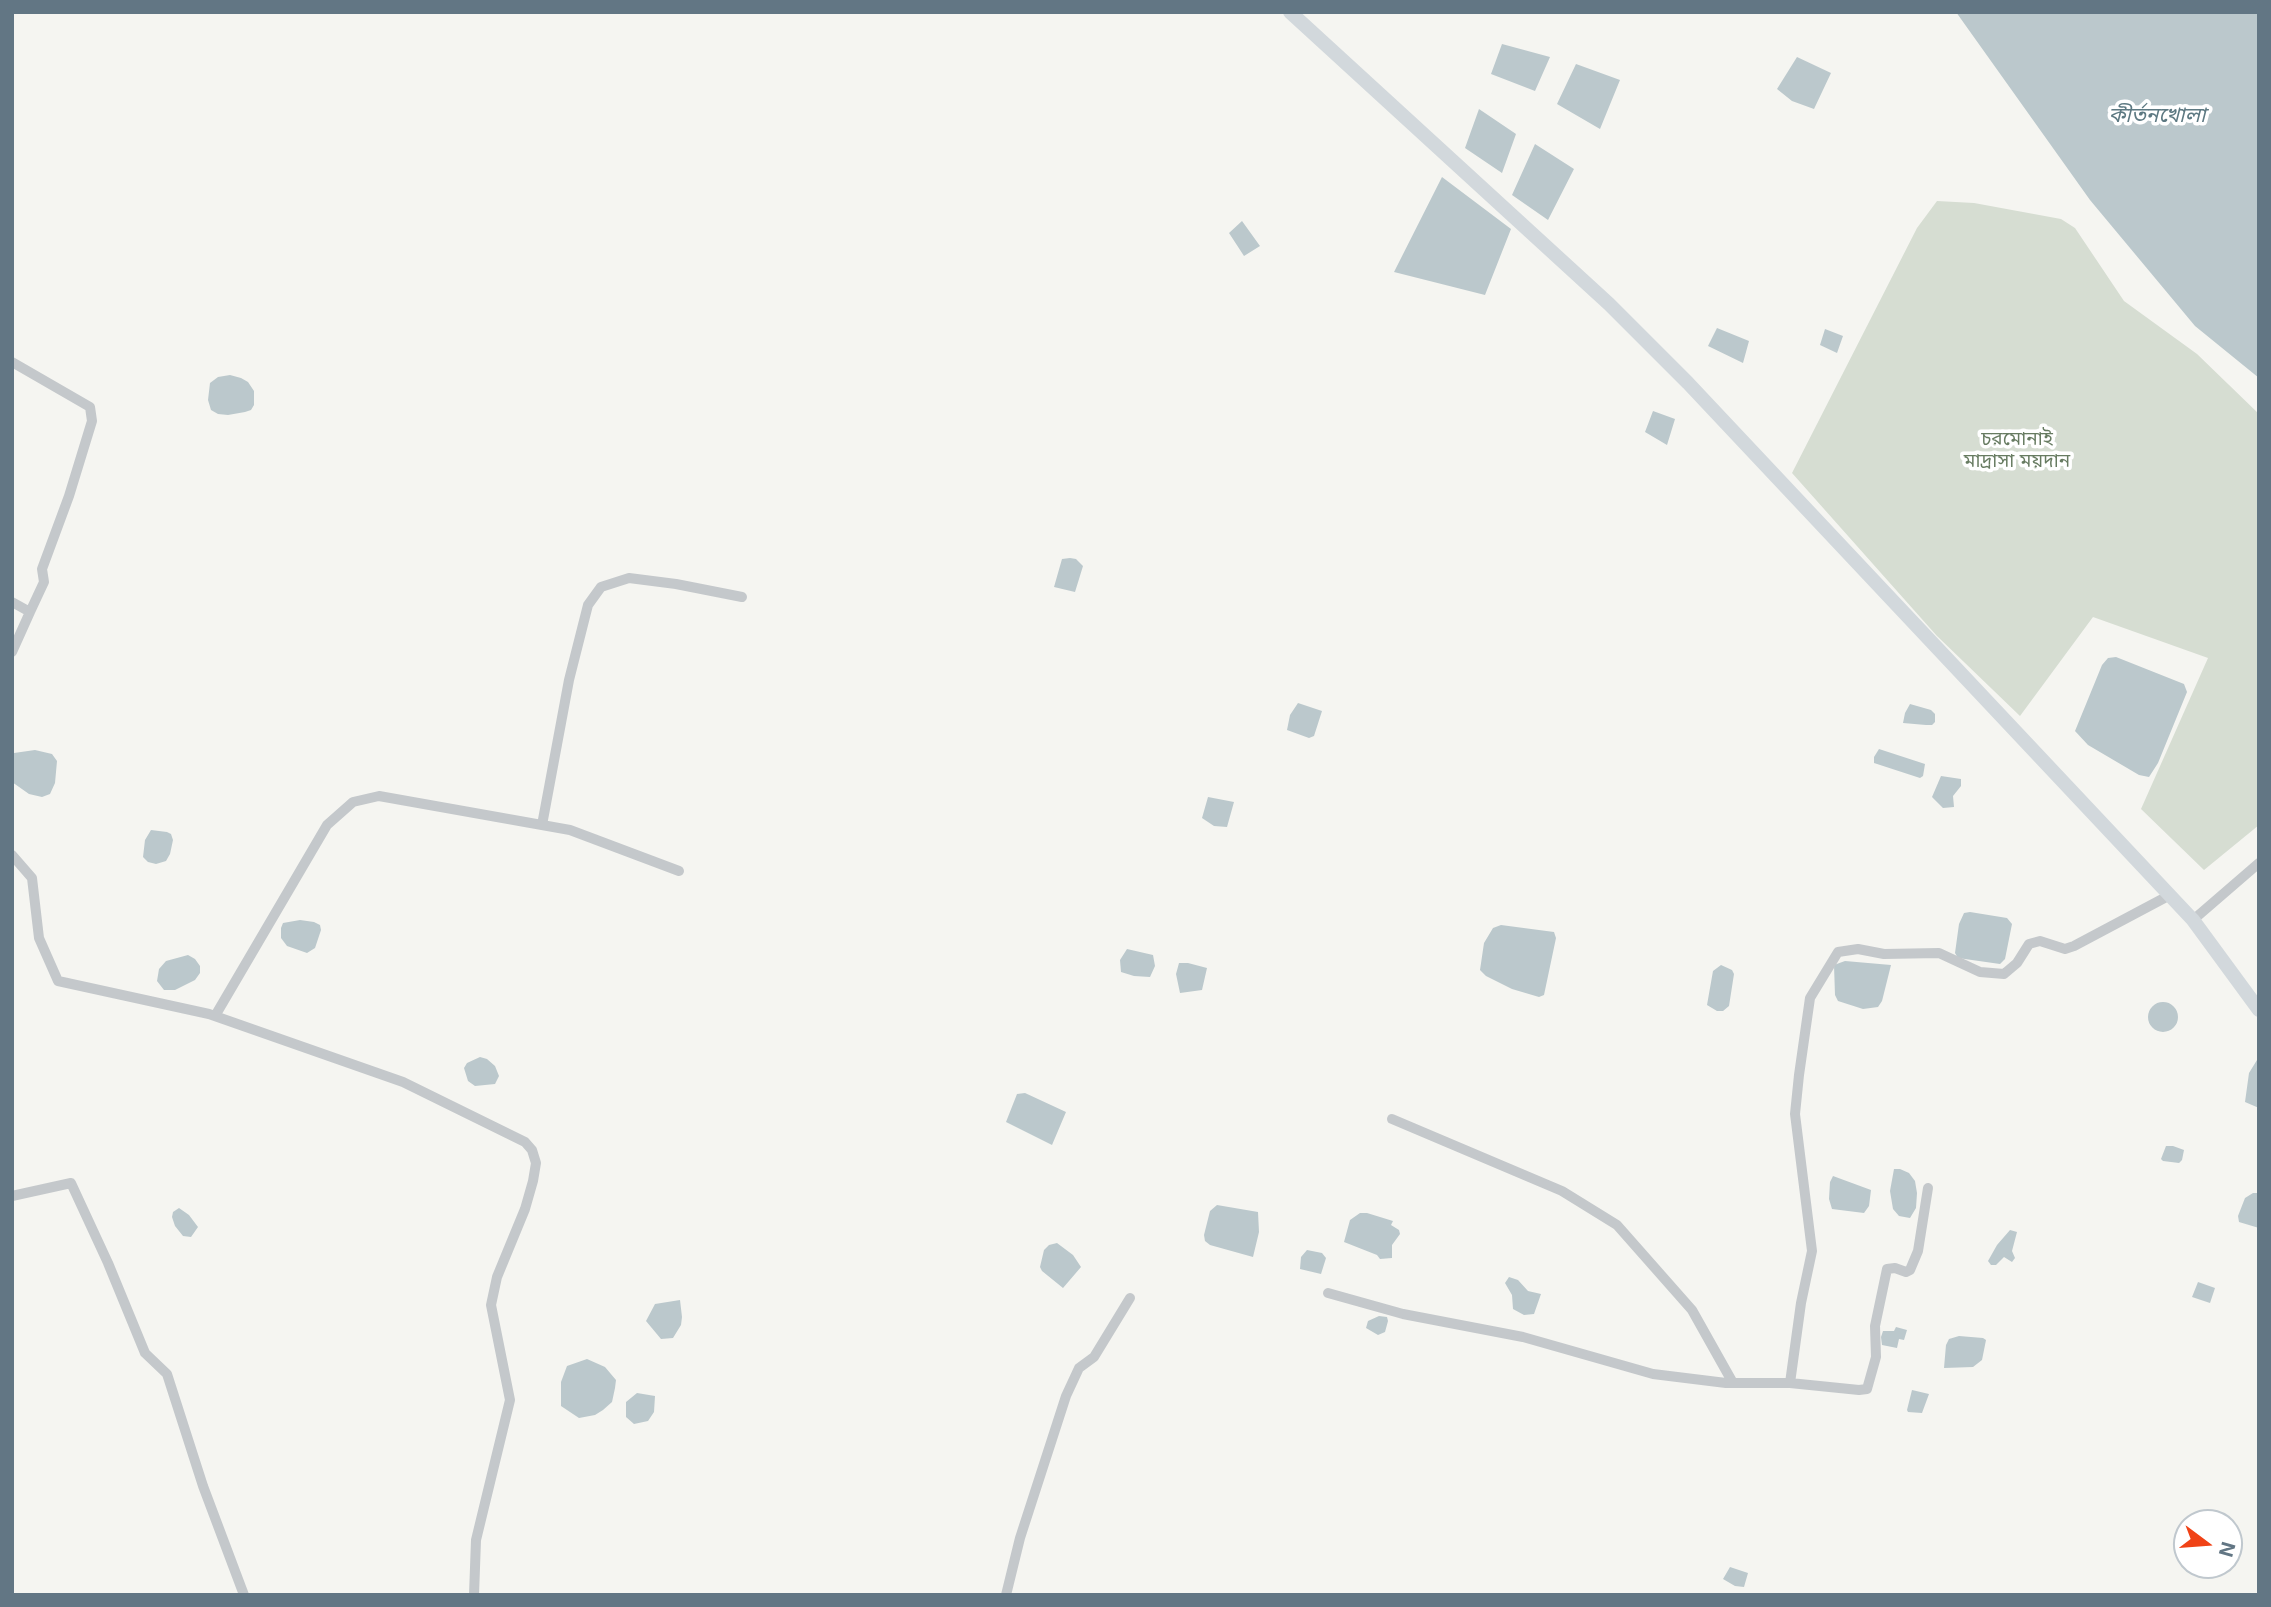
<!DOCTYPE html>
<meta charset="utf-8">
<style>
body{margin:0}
#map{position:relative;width:2271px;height:1607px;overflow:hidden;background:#f5f5f1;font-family:Inter,sans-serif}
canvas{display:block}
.frame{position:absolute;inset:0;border:14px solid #627684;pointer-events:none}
.north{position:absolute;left:2173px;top:1509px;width:70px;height:70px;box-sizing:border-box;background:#fff;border:2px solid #c0c8ce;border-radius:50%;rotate:106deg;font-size:19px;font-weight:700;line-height:28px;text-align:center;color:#627684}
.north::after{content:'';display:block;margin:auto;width:24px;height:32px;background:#f04216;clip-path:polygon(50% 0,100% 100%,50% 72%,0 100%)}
</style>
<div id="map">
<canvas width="2271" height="1607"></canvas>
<div class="frame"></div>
<div class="north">N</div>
</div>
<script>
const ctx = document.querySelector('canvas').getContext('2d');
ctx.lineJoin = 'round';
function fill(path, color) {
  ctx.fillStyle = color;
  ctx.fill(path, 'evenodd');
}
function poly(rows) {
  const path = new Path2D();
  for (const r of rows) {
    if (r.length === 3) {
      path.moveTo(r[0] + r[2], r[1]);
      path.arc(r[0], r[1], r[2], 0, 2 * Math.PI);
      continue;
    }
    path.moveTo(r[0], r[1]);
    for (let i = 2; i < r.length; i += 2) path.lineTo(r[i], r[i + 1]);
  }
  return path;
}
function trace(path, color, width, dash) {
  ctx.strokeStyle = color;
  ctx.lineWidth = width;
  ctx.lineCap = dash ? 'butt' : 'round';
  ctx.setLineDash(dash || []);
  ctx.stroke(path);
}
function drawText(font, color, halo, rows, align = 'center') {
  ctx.font = font + ' Inter,"Noto Sans Bengali",sans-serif';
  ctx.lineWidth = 7;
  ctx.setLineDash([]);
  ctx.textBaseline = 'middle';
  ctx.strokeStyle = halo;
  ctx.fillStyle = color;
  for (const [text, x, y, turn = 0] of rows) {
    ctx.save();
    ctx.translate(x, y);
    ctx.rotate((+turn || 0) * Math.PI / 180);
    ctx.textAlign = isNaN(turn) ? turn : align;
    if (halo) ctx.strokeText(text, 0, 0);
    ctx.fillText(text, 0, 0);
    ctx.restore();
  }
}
const green = poly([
 [1937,201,1974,203,2061,219,2075,228,2124,301,2197,354,2259,414,2259,825,2204,870,2141,809,2208,658,2093,617,2020,716,1937,636,1792,473,1917,228]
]);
const water = poly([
 [1956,12,2259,12,2259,378,2195,326,2090,200],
 [1502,44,1550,57,1535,91,1491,74],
 [1797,57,1831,73,1814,109,1792,101,1777,89],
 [1576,64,1620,80,1600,129,1557,104],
 [1479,109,1516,134,1502,173,1465,148],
 [1535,144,1574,169,1548,220,1512,195],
 [1442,177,1511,229,1485,295,1394,272],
 [1242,221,1260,246,1244,256,1229,233],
 [1717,328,1749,341,1743,363,1708,346],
 [1825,329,1843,336,1837,353,1820,345],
 [230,375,241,378,248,382,254,391,254,405,251,410,245,412,228,415,218,414,211,410,208,400,210,383,218,377],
 [1653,411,1675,419,1667,445,1645,432],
 [1070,558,1076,559,1083,566,1075,592,1054,587,1062,559],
 [2116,657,2184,684,2187,692,2158,763,2149,777,2139,775,2088,745,2075,731,2102,665,2108,658],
 [1298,703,1322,711,1314,736,1309,738,1287,730,1290,715],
 [1910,704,1931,710,1935,714,1935,722,1932,725,1926,725,1903,723,1905,713],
 [1879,749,1925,764,1923,776,1920,778,1874,763,1874,757],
 [35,750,52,754,57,761,55,783,50,794,42,797,29,794,12,782,14,753],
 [1941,776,1961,779,1961,786,1953,796,1954,807,1943,808,1932,797],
 [1208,797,1234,802,1227,827,1214,826,1202,818],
 [151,830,167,832,171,834,173,840,170,854,166,861,156,864,148,862,143,857,145,840],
 [1970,912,2007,918,2012,924,2005,959,2000,964,1958,958,1955,953,1959,924,1964,913],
 [300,920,314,922,320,925,321,930,315,948,307,953,287,946,281,938,281,928,283,923],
 [1501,925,1554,932,1556,938,1544,995,1539,997,1512,989,1486,976,1480,970,1484,943,1493,928],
 [1127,949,1153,955,1155,966,1150,977,1134,976,1121,972,1120,960],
 [188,955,195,959,200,966,200,973,195,980,175,990,164,990,157,981,159,969,166,961],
 [1845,961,1891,965,1882,1001,1878,1007,1863,1009,1838,1001,1835,995,1834,965],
 [1179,963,1188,963,1207,968,1202,990,1180,993,1176,974],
 [1721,965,1732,970,1734,974,1729,1006,1723,1011,1717,1011,1707,1005,1713,971],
 [2163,1017,15],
 [480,1057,487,1059,495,1066,499,1076,495,1084,475,1086,468,1081,464,1068,467,1063],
 [2257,1060,2259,1060,2259,1108,2245,1102,2249,1073],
 [1025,1093,1066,1112,1052,1145,1006,1122,1017,1094],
 [2166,1146,2173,1146,2184,1150,2182,1160,2179,1163,2163,1161,2161,1159],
 [1894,1169,1900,1169,1909,1173,1915,1181,1917,1193,1916,1208,1910,1218,1899,1216,1893,1209,1890,1191],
 [1833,1176,1871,1190,1869,1206,1864,1213,1832,1209,1829,1199,1830,1182],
 [2253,1193,2259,1193,2259,1228,2239,1222,2238,1216,2245,1198],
 [1217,1205,1258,1212,1259,1232,1253,1257,1210,1245,1205,1241,1204,1235,1210,1211],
 [179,1208,189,1215,198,1227,191,1237,183,1236,175,1226,172,1217,173,1212],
 [1360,1213,1367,1213,1393,1221,1391,1225,1399,1230,1400,1234,1392,1245,1392,1258,1380,1259,1377,1255,1344,1242,1350,1220],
 [2010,1230,2017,1232,2012,1251,2015,1258,2012,1262,2004,1257,1996,1265,1991,1265,1988,1261,1997,1245],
 [1057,1243,1073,1255,1081,1267,1063,1288,1042,1271,1040,1267,1044,1250,1049,1245],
 [1307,1250,1322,1253,1326,1258,1321,1274,1300,1269,1301,1257],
 [1509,1277,1518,1280,1528,1291,1541,1294,1534,1314,1524,1315,1513,1309,1512,1295,1505,1283],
 [2198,1282,2215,1288,2210,1303,2192,1297],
 [680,1300,682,1317,681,1325,673,1338,661,1339,646,1321,655,1304],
 [1379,1316,1387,1317,1388,1321,1385,1332,1378,1335,1366,1328,1368,1321],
 [1896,1327,1907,1330,1904,1340,1899,1339,1897,1348,1882,1345,1881,1337,1883,1331,1894,1331],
 [1959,1336,1983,1338,1986,1340,1982,1360,1973,1367,1944,1368,1946,1345,1949,1339],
 [587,1359,605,1367,616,1380,615,1388,612,1402,603,1410,595,1415,579,1418,561,1406,561,1382,567,1366],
 [1912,1390,1929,1394,1922,1413,1908,1412,1907,1410],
 [637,1393,655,1396,654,1412,648,1421,634,1424,626,1417,626,1402],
 [1730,1567,1748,1573,1744,1587,1735,1586,1723,1579]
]);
const street = poly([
 [12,362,90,407,92,421,69,496,42,569,44,582,30,612,12,602],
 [12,652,30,612],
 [542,825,569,680,588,605,601,587,629,578,676,584,742,597],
 [12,855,32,878,39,938,58,981,209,1014,403,1082,525,1142,532,1150,536,1163,533,1181,525,1209,497,1277,491,1305,510,1400,476,1540,474,1595],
 [2193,920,2259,863],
 [215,1016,327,825,353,802,379,796,570,830,679,871],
 [1392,1119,1562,1191,1617,1225,1692,1310,1733,1383],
 [12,1196,71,1183,108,1263,145,1353,167,1374,203,1486,244,1595],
 [1328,1293,1403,1314,1523,1337,1653,1374,1726,1383,1790,1383,1859,1390,1867,1389,1876,1357,1875,1326,1887,1269,1895,1268,1906,1272,1910,1270,1918,1251,1928,1188],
 [1790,1383,1801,1303,1812,1251,1795,1114,1799,1075,1810,998,1838,952,1858,949,1884,954,1939,953,1980,972,2004,974,2017,963,2029,944,2040,941,2065,949,2074,946,2170,895],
 [1006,1595,1020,1538,1066,1396,1079,1368,1094,1357,1130,1298]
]);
const secondary = poly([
 [1290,12,1609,304,1688,383,2193,920,2259,1010]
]);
const parkNames = [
 ["চরমোনাই",2017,439],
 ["মাদ্রাসা ময়দান",2017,461]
];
const waterNames = [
 ["কীর্তনখোলা",2157,116]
];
fill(green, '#d6ddd2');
fill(water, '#bbc8cc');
trace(street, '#c4c8cb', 10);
trace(secondary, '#d2d8dc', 14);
drawText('19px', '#677b61', '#fff', parkNames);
drawText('italic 21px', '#5d7982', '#fff', waterNames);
</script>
